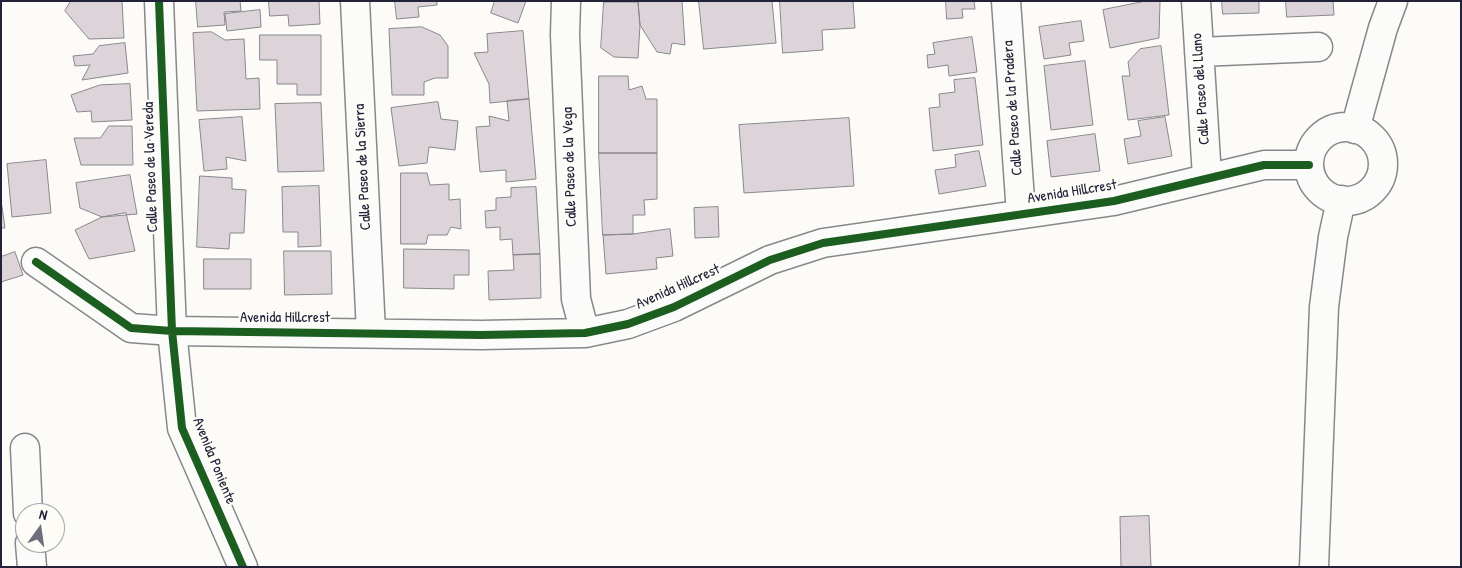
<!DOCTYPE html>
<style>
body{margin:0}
#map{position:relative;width:1462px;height:568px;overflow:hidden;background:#fcfbf8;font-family:"Patrick Hand",sans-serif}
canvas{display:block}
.frame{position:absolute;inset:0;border:2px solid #22223b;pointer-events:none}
.north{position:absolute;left:15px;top:503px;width:50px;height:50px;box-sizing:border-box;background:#fdfcf7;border:1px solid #a5a5ac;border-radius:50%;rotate:14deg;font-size:14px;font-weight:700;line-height:20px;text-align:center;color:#22223b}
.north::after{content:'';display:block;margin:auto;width:18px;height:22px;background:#6e6e7d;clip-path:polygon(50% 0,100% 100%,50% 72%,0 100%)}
</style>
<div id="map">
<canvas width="1462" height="568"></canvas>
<div class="frame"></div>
<div class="north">N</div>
</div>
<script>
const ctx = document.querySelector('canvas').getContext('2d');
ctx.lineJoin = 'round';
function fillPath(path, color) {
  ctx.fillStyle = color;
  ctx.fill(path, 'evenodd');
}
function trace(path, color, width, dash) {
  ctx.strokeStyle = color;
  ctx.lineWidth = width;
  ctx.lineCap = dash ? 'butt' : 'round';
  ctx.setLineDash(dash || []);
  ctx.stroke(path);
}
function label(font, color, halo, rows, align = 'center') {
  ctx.font = font + ' "Patrick Hand",sans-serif';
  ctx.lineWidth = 5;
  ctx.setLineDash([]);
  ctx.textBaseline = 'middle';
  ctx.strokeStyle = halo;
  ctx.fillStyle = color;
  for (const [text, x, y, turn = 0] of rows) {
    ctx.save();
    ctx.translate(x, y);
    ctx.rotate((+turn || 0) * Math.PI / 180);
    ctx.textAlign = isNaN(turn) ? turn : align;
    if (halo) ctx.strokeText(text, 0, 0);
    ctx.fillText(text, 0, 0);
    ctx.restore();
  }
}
const building = new Path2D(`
 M71,1H122L124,38L89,39L65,11Z
 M196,1H240L241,11L224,12L225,25L198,27Z
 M269,1H319L320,24L289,26L288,15L270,16Z
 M395,1H437V5L418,7L419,17L397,19Z
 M495,1H526L518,23L491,13Z
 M682,1L685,45L672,43L670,54L657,52L640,25L638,2Z
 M699,1H772L776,43L704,49Z
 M780,1H853L855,28L822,30L823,50L783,53Z
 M946,1H974L975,9H962L963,18L947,19Z
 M1146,1H1160L1159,38L1110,48L1103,10Z
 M1222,1H1259V13L1223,14Z
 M1286,1H1333L1334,15L1287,17Z
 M604,2H638L640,25L638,58L614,57L601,48Z
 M260,10L261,27L227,31L225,14Z
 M1081,21L1084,41L1069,43L1071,55L1044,59L1039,27Z
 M422,27L440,35L448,46V78H435L424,82V95H392L389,29Z
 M523,31L529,99L490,103L489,84L474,53L488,52L487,34Z
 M212,32L225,40L244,39L246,79L259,78L260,109L197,111L193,33Z
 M260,35H321V95H297V84H277V60H260Z
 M972,37L977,72L949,76L948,65L928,68L927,55L935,54L933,43Z
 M125,43L128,73L82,80L90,65L75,66L73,56L93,54L99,46Z
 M1161,46L1169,115L1128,120L1122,76H1130L1128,62L1140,49Z
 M1085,61L1093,125L1051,130L1044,66Z
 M599,76H628L629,90L642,86L646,99H657V153H599Z
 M975,78L983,145L933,151L929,108L940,107L939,94L955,92L954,80Z
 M130,84L132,120L92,122L91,111L77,112L71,95L100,85Z
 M529,99L536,179L506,182V170L480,172L476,127L490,126L489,116L509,121L507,101Z
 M438,102L441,119L458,121L455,150L429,147L427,163L399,166L391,108Z
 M321,103L324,171L278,172L275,104Z
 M242,117L246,161L226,157L227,169L204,171L199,120Z
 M1165,117L1172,156L1128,164L1124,139L1141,136L1138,121Z
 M849,118L854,186L744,193L739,125Z
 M109,126H132L133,165H81L74,138H100Z
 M1095,134L1100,171L1051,177L1047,141Z
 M979,151L986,186L939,194L935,170L956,167L955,155Z
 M599,153H657V199L644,200L645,215H633V234L603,235Z
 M46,160L51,213L12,217L7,164Z
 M401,173H427L430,185L449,184V200L460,199L461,229L451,227L447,235H428L426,244H401Z
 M130,175L137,214L102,217L80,208L76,183Z
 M200,176L232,178V189L246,190L244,233H230L229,249L197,247Z
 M319,186L321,246L298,247V232H283L282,187Z
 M536,187L540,254L513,255L512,239L500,240V227L486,228L485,211L496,210V198L511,197V188Z
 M1,200L5,228H1Z
 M718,207L719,237L695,238L694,208Z
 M126,213L135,251L89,259L75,230L102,217Z
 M670,229L673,256L656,258L657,269L606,274L603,235L633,234Z
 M404,249L469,250V275H454V289L404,288Z
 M284,251H331L332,294L285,295Z
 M15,252L23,275L1,282V257Z
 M540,254L541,298L489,300L488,271L514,270L513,255Z
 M204,259H251V289H204Z
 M1149,516L1151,567H1121L1120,517Z`);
fillPath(building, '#ddd4da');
trace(building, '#88888c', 1);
const minor = new Path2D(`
 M159,1L172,331L182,428L243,567
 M355,1L371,332
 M566,1L565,35L576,299L585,333
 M1006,1L1021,214
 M1196,1L1207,177
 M1199,52L1318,47
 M1309 164a37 37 0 1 1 74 0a37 37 0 1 1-74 0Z
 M1355,129L1383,28L1393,1
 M36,262L131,328L172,331L481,335L585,333L628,324L674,307L770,260L823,243L1114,201L1264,165H1309
 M25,448L28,513
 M30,543L32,567
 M1314,567L1324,307L1333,237L1341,200`);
trace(minor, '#88888c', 31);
trace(minor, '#fbfbf9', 28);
trace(new Path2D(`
 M159,1L172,331L182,428L243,567
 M36,262L131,328L172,331L481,335L585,333L628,324L674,307L770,260L823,243L1114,201L1264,165H1309`), '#1b5e20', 8);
label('15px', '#22223b', '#fdfcf7', [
 ["Calle Paseo del Llano",1201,89,-94],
 ["Calle Paseo de la Pradera",1013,108,-94],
 ["Calle Paseo de la Vereda",151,167,-92],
 ["Calle Paseo de la Sierra",363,167,-93],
 ["Calle Paseo de la Vega",570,167,-92],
 ["Avenida Hillcrest",1072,192,-9],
 ["Avenida Hillcrest",678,287,-24],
 ["Avenida Hillcrest",285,318],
 ["Avenida Poniente",214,461,68]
]);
</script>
